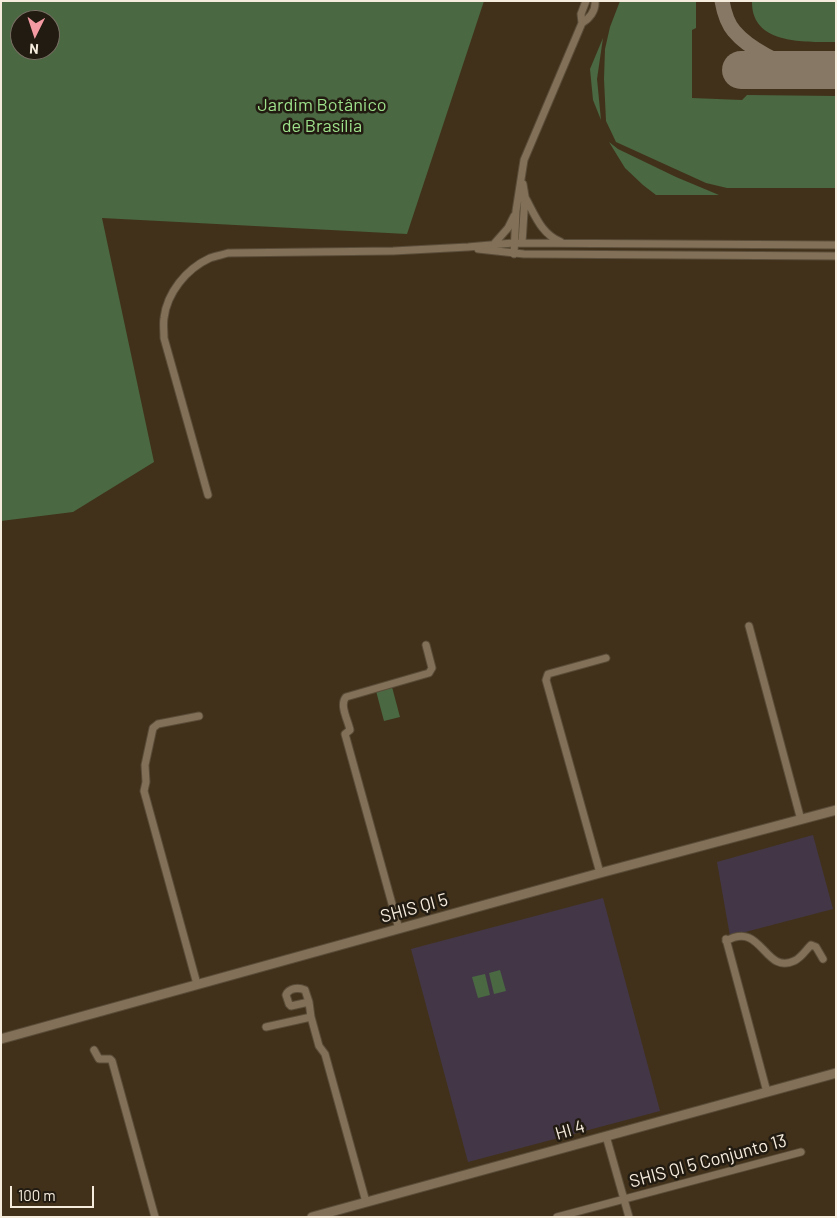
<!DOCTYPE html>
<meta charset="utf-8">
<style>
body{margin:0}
#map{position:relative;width:837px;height:1218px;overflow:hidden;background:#41311b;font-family:Barlow,sans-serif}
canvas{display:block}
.frame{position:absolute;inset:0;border:2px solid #f6ecde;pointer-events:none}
.north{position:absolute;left:10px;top:10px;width:50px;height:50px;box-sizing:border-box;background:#221b11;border:1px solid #776f63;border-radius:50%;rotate:184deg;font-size:14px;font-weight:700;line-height:20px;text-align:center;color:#f6ecde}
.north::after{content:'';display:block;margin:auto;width:18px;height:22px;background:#f49aa2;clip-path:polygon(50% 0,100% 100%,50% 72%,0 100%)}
.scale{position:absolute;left:10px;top:1186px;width:84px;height:22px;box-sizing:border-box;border:2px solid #f6ecde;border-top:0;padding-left:6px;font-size:15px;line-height:18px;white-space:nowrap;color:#f6ecde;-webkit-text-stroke:4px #221b11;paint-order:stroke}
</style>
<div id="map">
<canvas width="837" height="1218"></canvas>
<div class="frame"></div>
<div class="north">N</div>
<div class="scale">100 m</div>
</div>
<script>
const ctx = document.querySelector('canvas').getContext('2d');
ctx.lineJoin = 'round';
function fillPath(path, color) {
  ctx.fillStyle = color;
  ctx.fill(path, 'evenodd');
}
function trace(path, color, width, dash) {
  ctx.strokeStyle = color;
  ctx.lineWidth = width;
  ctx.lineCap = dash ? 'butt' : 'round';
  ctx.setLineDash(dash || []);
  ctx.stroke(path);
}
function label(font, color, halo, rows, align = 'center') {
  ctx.font = font + ' Barlow,sans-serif';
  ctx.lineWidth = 5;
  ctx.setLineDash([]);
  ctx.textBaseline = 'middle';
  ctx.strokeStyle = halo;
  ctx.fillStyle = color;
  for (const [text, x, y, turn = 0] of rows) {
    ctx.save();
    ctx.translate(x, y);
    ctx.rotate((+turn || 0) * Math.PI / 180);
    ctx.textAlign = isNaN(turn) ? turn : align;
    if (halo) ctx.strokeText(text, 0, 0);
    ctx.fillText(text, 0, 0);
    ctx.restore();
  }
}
fillPath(new Path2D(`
 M813,835L833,909L730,936L717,862Z
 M603,898L660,1111L468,1162L411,949Z`), '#433747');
fillPath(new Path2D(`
 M1,1H484L407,234L102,218L154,462L73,512L1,521ZM20,20H50V50H20Z
 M620,1H696V28L692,30V98L742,100L747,95L836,96V188H727L706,183L616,142L606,121L604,79L605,49L610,27Z
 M752,1H836V42C805,42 751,45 752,1Z
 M603,38L597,79L601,120L593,100L590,69Z
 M609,142L618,149L676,177L719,195H656L643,185L625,168Z
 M392,687L400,717L384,721L376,691Z
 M500,970L506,991L494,994L489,973Z
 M485,974L490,995L478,998L472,977Z`), '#4a6842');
trace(new Path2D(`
 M722,1C724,12 727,23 734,31C748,48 782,66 803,69`), '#867865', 15);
trace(new Path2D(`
 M741,70H836`), '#867865', 38);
const minor = new Path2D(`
 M582,23C589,19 596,11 595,1
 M525,197C535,215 541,234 561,242
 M522,243L525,196L523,184
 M493,245L508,228L514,216
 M478,249L524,254L836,256
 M514,254L516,211L524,160L582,23L581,14L586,1
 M208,495L164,338C164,331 163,324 164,318C167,293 186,269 210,258C215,256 222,255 228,253L393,251L468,247L513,243L836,245
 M749,626L801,820
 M600,873L546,680L548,674L606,658
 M399,929L345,734L350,730C348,720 339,705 346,697L429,673L432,668L426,645
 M726,939L767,1092
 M726,941C762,920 764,975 794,961C801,958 805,951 811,945L816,947L823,959
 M197,984L144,791L146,782L145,765L153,728L158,724L199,716
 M311,1017L319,1046L325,1054L366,1202
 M266,1027L311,1017L309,1002L291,1006L289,1004L286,995C289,988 298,987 305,990L309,1002
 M94,1050L99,1059H110L112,1061L155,1217
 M606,1136L629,1217
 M557,1217L801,1152`);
const tertiary = new Path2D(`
 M1,1039L600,873L836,810
 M312,1217L836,1073`);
trace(minor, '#594c38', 9);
trace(tertiary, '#594c38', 11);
trace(minor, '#827058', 7);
trace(tertiary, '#827058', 9);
label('18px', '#9de18b', '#221b11', [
 ["Jardim Botânico",322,105],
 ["de Brasília",322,126]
]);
label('18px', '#f6ecde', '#221b11', [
 ["SHIS QI 5",414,908,-15],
 ["HI 4",570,1130,-16],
 ["SHIS QI 5 Conjunto 13",708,1161,-15]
]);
</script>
